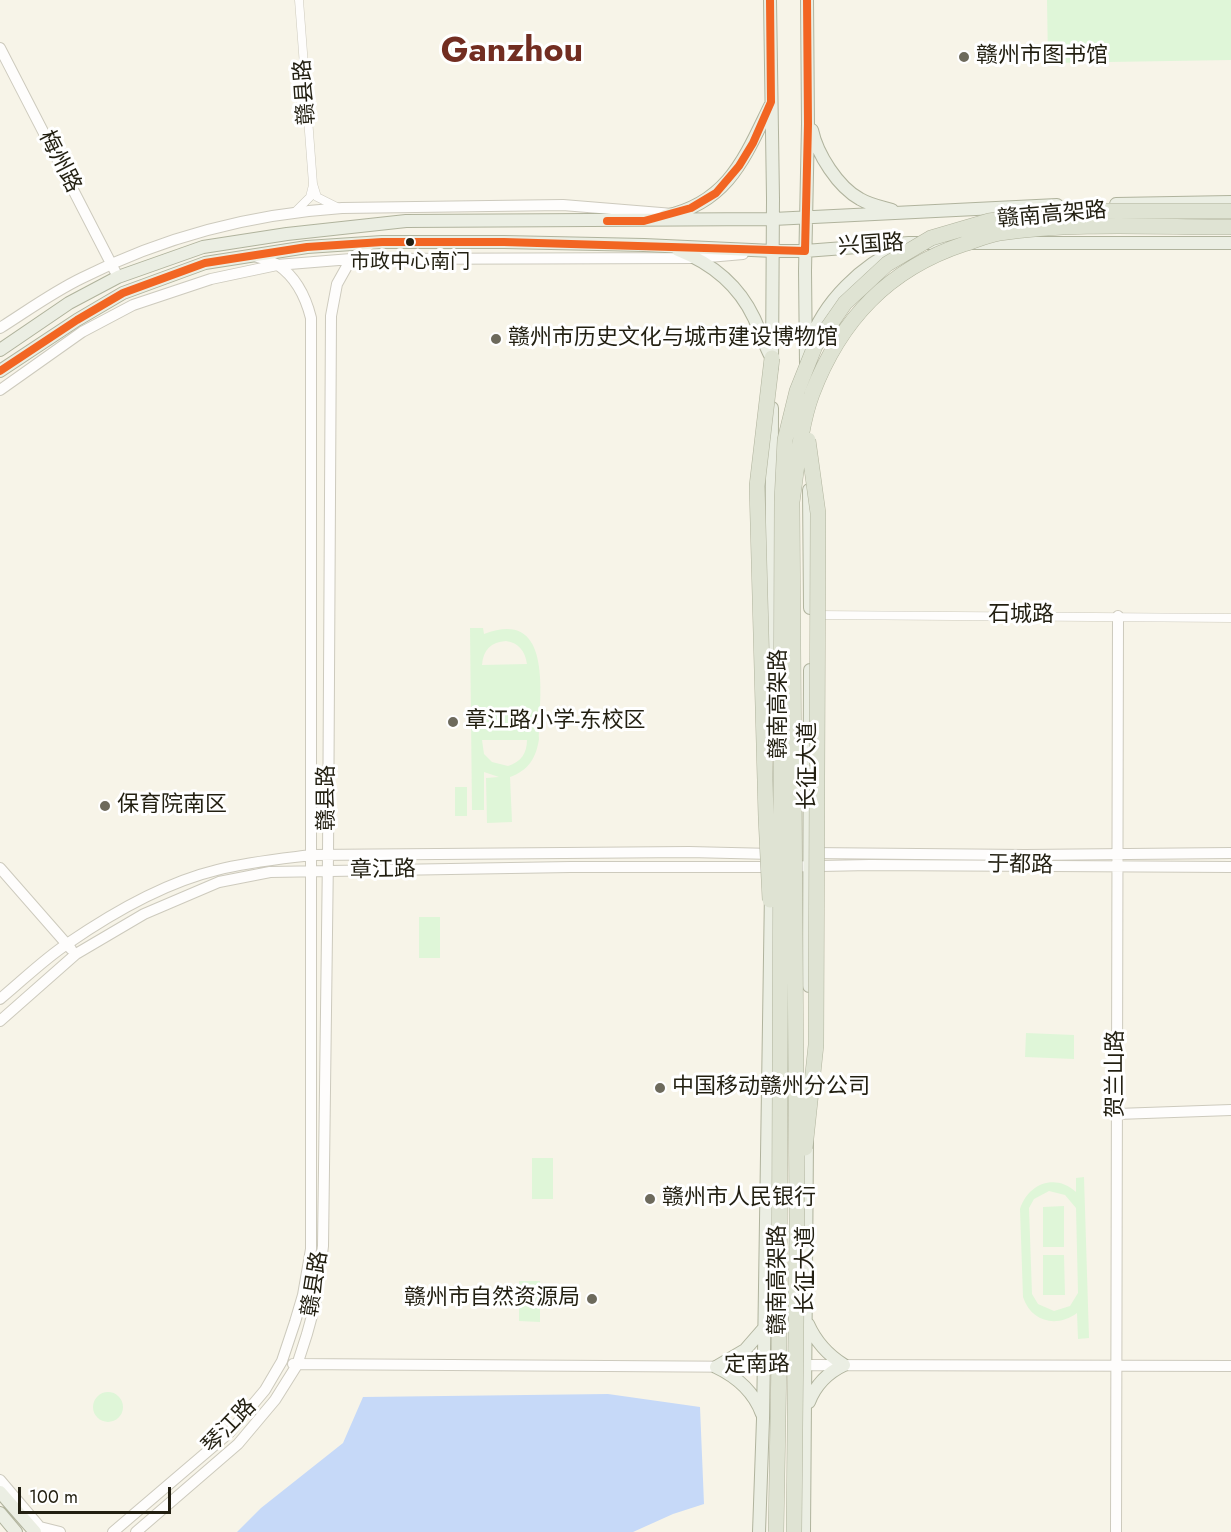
<!DOCTYPE html>
<meta charset="utf-8">
<style>
body{margin:0}
#map{position:relative;width:1231px;height:1532px;overflow:hidden;background:#f7f4e8;font-family:Jost,sans-serif}
canvas{display:block}
.scale{position:absolute;left:18px;top:1487px;width:153px;height:27px;box-sizing:border-box;border:3px solid #221f11;border-top:0;padding-left:8px;font-size:18px;line-height:21px;white-space:nowrap;color:#221f11;-webkit-text-stroke:4px #fff;paint-order:stroke}
</style>
<div id="map">
<canvas width="1231" height="1532"></canvas>
<div class="scale">100 m</div>
</div>
<script>
const ctx = document.querySelector('canvas').getContext('2d');
ctx.lineJoin = 'round';
function fillPath(path, color) {
  ctx.fillStyle = color;
  ctx.fill(path, 'evenodd');
}
function trace(path, color, width, dash) {
  ctx.strokeStyle = color;
  ctx.lineWidth = width;
  ctx.lineCap = dash ? 'butt' : 'round';
  ctx.setLineDash(dash || []);
  ctx.stroke(path);
}
function label(font, color, halo, rows, align = 'center') {
  ctx.font = font + ' Jost,"Noto Sans SC",sans-serif';
  ctx.lineWidth = 6;
  ctx.setLineDash([]);
  ctx.textBaseline = 'middle';
  ctx.strokeStyle = halo;
  ctx.fillStyle = color;
  for (const [text, x, y, turn = 0] of rows) {
    ctx.save();
    ctx.translate(x, y);
    ctx.rotate((+turn || 0) * Math.PI / 180);
    ctx.textAlign = isNaN(turn) ? turn : align;
    if (halo) ctx.strokeText(text, 0, 0);
    ctx.fillText(text, 0, 0);
    ctx.restore();
  }
}
fillPath(new Path2D(`
 M1047,0H1231V60L1048,63Z
 M470,628H483L484,634C555,607 539,698 539,739C536,758 529,770 510,777L512,822L487,823L486,778L499,777L484,772V810H472ZM506,641C519,643 525,651 527,664L482,665C483,650 491,642 506,641ZM527,740C527,753 521,762 508,766L492,762L484,754L482,740Z
 M455,787H467V816H455Z
 M419,917H440V958H419Z
 M1026,1033L1074,1035V1059L1025,1057Z
 M532,1158H553V1199H532Z
 M1084,1177L1089,1338L1078,1339L1077,1313C1057,1328 1031,1322 1023,1297L1020,1209C1028,1183 1056,1173 1076,1192V1178ZM1049,1191L1065,1195L1076,1208L1078,1293L1070,1306L1054,1311L1038,1304L1032,1294L1029,1208L1034,1199Z
 M1064,1206V1247H1043V1207Z
 M1043,1255H1064L1065,1295H1043Z
 M519,1281H540V1322L519,1321Z
 M93 1407a15 15 0 1 1 30 0a15 15 0 1 1-30 0Z`), '#dff6d8');
fillPath(new Path2D(`
 M608,1394L700,1407L704,1504L673,1514L633,1532H237L261,1508L343,1443L363,1397Z`), '#c6d9f8');
const street = new Path2D(`
 M299,0L313,184L317,197L337,207
 M295,212L310,197L313,185
 M815,615L1231,618`);
const secondary = new Path2D(`
 M0,48L118,277
 M0,328C27,311 53,292 82,278C163,237 252,214 342,208L563,205L673,214
 M0,390L82,332L133,305L211,279L277,265L351,259L697,258L743,254
 M810,853L1025,855L1231,853
 M0,868L71,949
 M0,999C22,981 43,960 67,944C112,913 163,883 217,870C248,862 280,859 312,855L689,852L773,854
 M0,1021L76,954L144,914L219,882L270,872L571,867H771L870,865L1231,867
 M1117,1114L1231,1110
 M293,1364L764,1367L807,1365L1231,1366
 M0,1480L44,1532
 M40,1527L60,1532
 M113,1532L229,1433L265,1390L282,1361L295,1322L303,1295L311,1249V318C306,298 297,278 278,265C271,261 262,259 255,256
 M136,1532L238,1444L275,1400L297,1365L307,1334L316,1301L323,1246L328,855L331,316L337,284L351,259L371,243
 M1116,1532L1118,616`);
const primary = new Path2D(`
 M770,0L773,198L772,367
 M812,130C817,154 838,187 860,199C870,205 881,207 892,210
 M1116,204L1231,202
 M665,216C728,203 745,157 770,106
 M678,250C711,263 738,284 754,318C760,331 764,344 771,357
 M809,345C823,301 862,265 904,246
 M0,350L69,303L118,277L203,247L287,234L406,221L773,219L1057,205
 M806,365L805,271L808,124L807,0
 M0,371L77,320L123,293L205,263L307,247L382,242H504L644,245L773,251H805L909,243H1231
 M809,490L810,608
 M771,748L772,408
 M809,986L810,670
 M808,1324C816,1342 828,1355 844,1365
 M716,1367C737,1377 754,1392 762,1414
 M716,1367L745,1350L765,1327
 M809,1402C816,1384 827,1373 844,1365
 M0,1492L35,1532
 M0,1513L16,1532
 M759,1532L763,1419L771,891
 M804,1532L807,1141`);
trace(street, '#cdcabd', 9);
trace(secondary, '#cdcabd', 12);
trace(primary, '#b0b39d', 14);
trace(street, '#fefdfc', 8);
trace(secondary, '#fefdfc', 10);
trace(primary, '#ebeee3', 12);
const highwayBridge = new Path2D(`
 M770,900L766,817L757,486L772,358
 M805,1148L816,1045L818,513L808,440
 M776,1532L779,1360L782,501L785,440L797,391L815,346L845,303L887,264L931,238L989,221L1057,211H1231
 M794,1532L797,1223L792,502C797,468 800,426 812,394C840,320 888,269 964,244C976,240 987,235 999,233C1073,222 1156,227 1231,227`);
trace(highwayBridge, '#b0b39d', 16, []);
trace(highwayBridge, '#dfe3d3', 15);
trace(new Path2D(`
 M607,221H644L691,208L716,193L739,166L753,143L771,102L770,0
 M0,371L77,320L123,293L205,263L307,247L382,242H504L805,251L808,124L807,0`), '#f26522', 8);
for (const [x, y, r, color] of [
 [964,57,6,"#6d6a5c"],
 [410,242,5,"#221f11"],
 [496,339,6,"#6d6a5c"],
 [453,722,6,"#6d6a5c"],
 [105,806,6,"#6d6a5c"],
 [660,1088,6,"#6d6a5c"],
 [650,1199,6,"#6d6a5c"],
 [592,1299,6,"#6d6a5c"]
]) {
  const dot = new Path2D();
  dot.arc(x, y, r, 0, 2 * Math.PI);
  ctx.fillStyle = color;
  ctx.fill(dot);
  trace(dot, '#fff', 2);
}
label('20px', '#221f11', '#fff', [
 ["市政中心南门",410,263]
]);
label('22px', '#221f11', '#fff', [
 ["赣州市图书馆",976,57],
 ["赣州市历史文化与城市建设博物馆",508,339],
 ["章江路小学-东校区",465,722],
 ["保育院南区",117,806],
 ["中国移动赣州分公司",672,1088],
 ["赣州市人民银行",662,1199],
 ["赣州市自然资源局",580,1299,"right"]
], 'left');
label('22px', '#221f11', '#fff', [
 ["赣县路",306,92,-94],
 ["梅州路",59,162,63],
 ["赣南高架路",1052,216,-5],
 ["兴国路",871,246,-4],
 ["石城路",1021,616],
 ["赣南高架路",780,704,-90],
 ["长征大道",809,766,-90],
 ["赣县路",328,798,-90],
 ["于都路",1020,866,1],
 ["章江路",383,871,-1],
 ["贺兰山路",1117,1074,-90],
 ["长征大道",807,1270,-90],
 ["赣南高架路",779,1280,-90],
 ["赣县路",316,1284,-81],
 ["定南路",757,1366,-1],
 ["琴江路",230,1427,-46]
]);
label('bold 34px', '#722d21', '#fff', [
 ["Ganzhou",512,53]
]);
</script>
